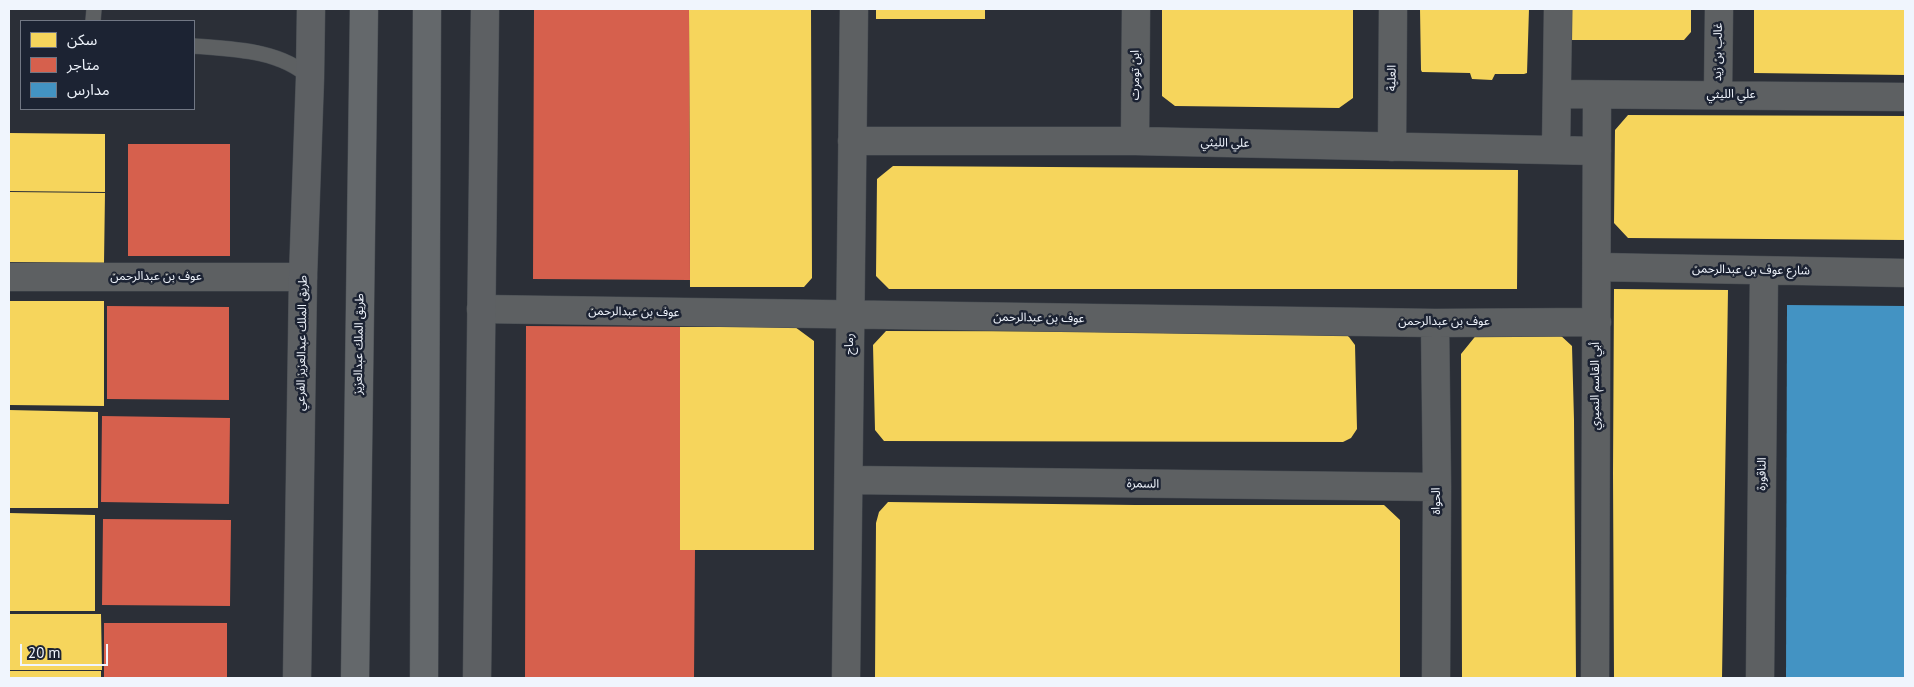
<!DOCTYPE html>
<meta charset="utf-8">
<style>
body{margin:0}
#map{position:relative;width:1914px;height:687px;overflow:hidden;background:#2b2f37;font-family:"PT Sans","Noto Sans Arabic",sans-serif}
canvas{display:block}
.frame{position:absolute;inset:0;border:10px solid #f0f5fd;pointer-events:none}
.legend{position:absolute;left:20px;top:20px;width:175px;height:90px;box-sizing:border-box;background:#1c2333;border:1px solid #717784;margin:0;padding:6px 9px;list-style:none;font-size:15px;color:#f0f5fd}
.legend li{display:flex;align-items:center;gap:10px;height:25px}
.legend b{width:25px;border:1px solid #717784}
.scale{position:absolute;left:20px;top:644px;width:88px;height:22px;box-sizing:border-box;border:2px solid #f0f5fd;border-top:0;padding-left:6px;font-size:15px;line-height:18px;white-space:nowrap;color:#f0f5fd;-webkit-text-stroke:4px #1c2333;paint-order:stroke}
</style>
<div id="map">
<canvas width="1914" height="687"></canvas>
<div class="frame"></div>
<ul class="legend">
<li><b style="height:14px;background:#f6d55c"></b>سكن</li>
<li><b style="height:14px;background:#d6604d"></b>متاجر</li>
<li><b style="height:14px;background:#4393c3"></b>مدارس</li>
</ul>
<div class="scale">20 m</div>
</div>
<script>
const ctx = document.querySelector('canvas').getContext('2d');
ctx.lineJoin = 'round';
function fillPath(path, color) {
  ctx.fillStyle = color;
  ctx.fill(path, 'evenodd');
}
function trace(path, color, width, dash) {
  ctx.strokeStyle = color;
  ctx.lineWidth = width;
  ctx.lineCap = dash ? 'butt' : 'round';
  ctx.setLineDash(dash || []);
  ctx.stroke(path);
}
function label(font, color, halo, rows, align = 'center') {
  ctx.font = font + ' "PT Sans","Noto Sans Arabic",sans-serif';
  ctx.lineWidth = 5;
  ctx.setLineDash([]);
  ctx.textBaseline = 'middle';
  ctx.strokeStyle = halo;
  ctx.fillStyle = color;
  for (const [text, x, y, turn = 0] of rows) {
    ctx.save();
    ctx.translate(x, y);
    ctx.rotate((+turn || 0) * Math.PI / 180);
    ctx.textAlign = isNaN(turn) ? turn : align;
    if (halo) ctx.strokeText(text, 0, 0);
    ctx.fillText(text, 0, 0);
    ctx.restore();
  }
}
fillPath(new Path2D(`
 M689,9H811L812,278L804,287H690Z
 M876,9H985V19H876Z
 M1162,9H1353V98L1339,108L1175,106L1162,96Z
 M1420,9H1529L1527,73L1524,74H1495L1492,80L1472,79L1470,73L1422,72L1421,70Z
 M1572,9H1691V32L1684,40H1572Z
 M1754,9H1905V75L1754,73Z
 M1628,115L1905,116V240L1628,238L1614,223L1615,130Z
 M9,133L105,134V192L9,191Z
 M893,166L1518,170L1517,289H889L876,276L877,179Z
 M9,192L105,193L104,263L9,262Z
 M1614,289L1728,290L1722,678H1614L1613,473Z
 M9,301H104V406L9,405Z
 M680,327H795L814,341V550H680Z
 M886,331L1343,332L1349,337L1355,345L1357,429L1351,438L1343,442L884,441L875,430L873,345Z
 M1478,333L1559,334L1572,346L1574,420L1576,678H1462L1461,354Z
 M9,410L98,412V508H9Z
 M888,502L1135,505H1384L1400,520V678H875L876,523L879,512Z
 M9,513L95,515V611H9Z
 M9,614H101L102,670H9Z
 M9,671H101V678H9Z`), '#f6d55c');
fillPath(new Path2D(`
 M534,9H689L690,280L533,279Z
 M128,144H230V256H128Z
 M107,306L229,307V400L107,399Z
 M526,326L680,327V550H695L694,678H525Z
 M102,416L230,418L229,504L101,502Z
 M103,519L231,520L230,606L102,605Z
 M104,623H227V678H104Z`), '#d6604d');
fillPath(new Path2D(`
 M1787,305L1905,306V678H1786Z`), '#4393c3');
const lane = new Path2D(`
 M93,21L94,9
 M194,46C232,49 281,50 310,78`);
const street = new Path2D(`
 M1557,94L1905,97
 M1718,94L1719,9
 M852,141H1135L1597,151
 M1135,141L1136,9
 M1392,147L1393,9
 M1556,150L1558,9
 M1598,267L1905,273
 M9,277H303
 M481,309L1435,323L1597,322
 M1435,323L1437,487L1436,678
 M850,480L1437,487
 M846,678L854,9
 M1595,678L1597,95
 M1760,678L1764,271`);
const secondary = new Path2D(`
 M297,678L303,277L310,78L311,9
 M477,678L485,9`);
const primary = new Path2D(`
 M355,678L364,9
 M424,678L427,9`);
trace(lane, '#474c52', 16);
trace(street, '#474c52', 29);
trace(secondary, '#474c52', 29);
trace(primary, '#474c52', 29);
trace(lane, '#5d6062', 15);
trace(street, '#5d6062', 28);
trace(secondary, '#5d6063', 28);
trace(primary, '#64686b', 28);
label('12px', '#f0f5fd', '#1c2333', [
 ["غالب بن زيد",1718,52,-89],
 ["ابن تومرت",1136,75,-90],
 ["العلية",1392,78,-89],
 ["علي الليثي",1731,95],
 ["علي الليثي",1225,143,1],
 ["شارع عوف بن عبدالرحمن",1751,270,1],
 ["عوف بن عبدالرحمن",156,277],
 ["عوف بن عبدالرحمن",634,312,1],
 ["عوف بن عبدالرحمن",1039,318,1],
 ["عوف بن عبدالرحمن",1444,322],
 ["طريق الملك عبدالعزيز الفرعي",302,343,-89],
 ["طريق الملك عبدالعزيز",359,344,-89],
 ["رماح",850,344,-90],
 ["أبي القاسم النميري",1596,386,-90],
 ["الناقورة",1762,474,-89],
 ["السمرة",1143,484,1],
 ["الحواة",1437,501,-90]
]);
</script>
